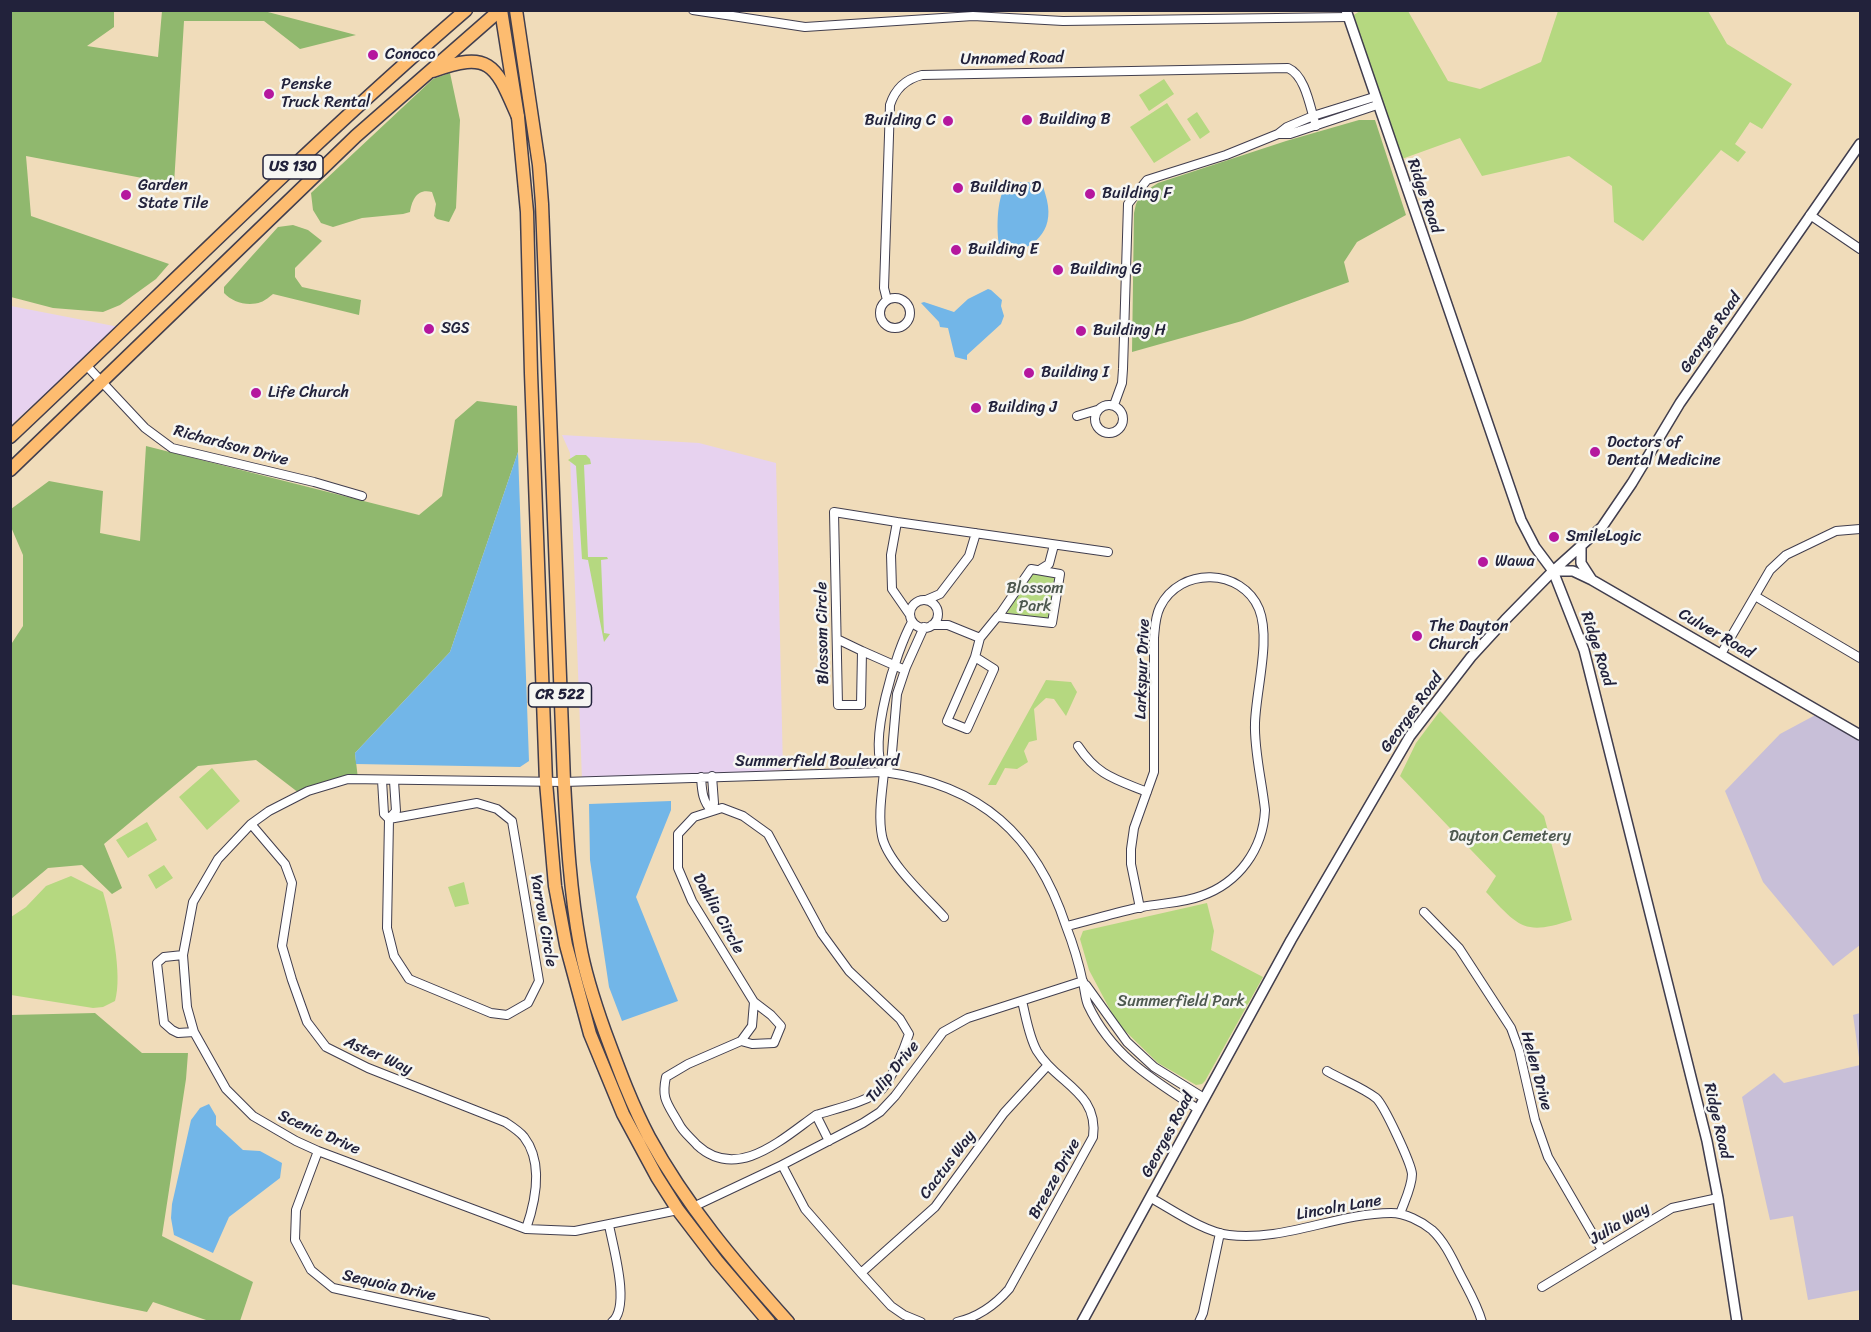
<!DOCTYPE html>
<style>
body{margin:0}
#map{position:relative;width:1871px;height:1332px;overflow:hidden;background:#f0dcba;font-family:Sriracha,sans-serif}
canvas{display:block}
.frame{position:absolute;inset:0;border:12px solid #22223b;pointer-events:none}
</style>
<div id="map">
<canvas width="1871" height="1332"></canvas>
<div class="frame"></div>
</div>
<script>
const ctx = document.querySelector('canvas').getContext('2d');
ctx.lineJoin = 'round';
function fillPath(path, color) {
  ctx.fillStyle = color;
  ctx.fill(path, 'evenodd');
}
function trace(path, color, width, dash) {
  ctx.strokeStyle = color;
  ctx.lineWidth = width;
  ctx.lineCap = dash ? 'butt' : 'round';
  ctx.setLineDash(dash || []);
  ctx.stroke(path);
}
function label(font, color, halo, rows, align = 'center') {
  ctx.font = font + ' Sriracha,sans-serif';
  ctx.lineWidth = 5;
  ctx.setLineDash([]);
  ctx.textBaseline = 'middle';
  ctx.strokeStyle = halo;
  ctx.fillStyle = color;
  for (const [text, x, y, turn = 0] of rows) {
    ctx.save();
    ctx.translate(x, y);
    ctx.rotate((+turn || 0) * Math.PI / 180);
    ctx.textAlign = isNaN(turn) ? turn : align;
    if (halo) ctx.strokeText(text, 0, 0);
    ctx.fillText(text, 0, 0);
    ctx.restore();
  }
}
fillPath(new Path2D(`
 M11,306L119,327L11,425Z
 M562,435L699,443L776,463L783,770L670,778L582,780L570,453Z`), '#e7d2ef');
fillPath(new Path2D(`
 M1821,712L1860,734V945L1833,966L1763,882L1725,791L1780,734Z
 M1860,1013V1290L1808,1300L1793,1216L1770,1220L1742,1097L1774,1073L1784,1083L1860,1065L1853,1015Z`), '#c8bfd8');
fillPath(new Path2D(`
 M1360,11H1408L1448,81L1480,89L1541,62L1558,11H1708L1727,44L1792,84L1762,129L1750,122L1735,144L1746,152L1738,162L1721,150L1643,241L1614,222L1612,186L1569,156L1482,176L1460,138L1399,160L1352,16Z
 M1164,79L1174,94L1149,111L1139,95Z
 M1167,103L1191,140L1154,163L1130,127Z
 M1197,112L1210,132L1200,139L1187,119Z
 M576,455H586L590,459L591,464L584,465L588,557H607L608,559L601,560L604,633L610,634L604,642L588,560L582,559L576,466L568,460Z
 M1031,572L1055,578L1048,620L1007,613Z
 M1046,680L1071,682L1077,692L1066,716L1054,699L1046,698L1034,709L1037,740L1029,742L1024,751L1028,762L1017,769L1005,768L996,785H988Z
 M1440,711L1544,816L1572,920C1524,936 1519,927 1486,892L1496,876L1400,776L1416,743Z
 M212,768L240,801L207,830L179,797Z
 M147,822L157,840L128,858L116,840Z
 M164,865L173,878L156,889L148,875Z
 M71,876L103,892C111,919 123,975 115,1001L103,1007L93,1008L11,995V917L26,907L46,886Z
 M464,882L469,904L455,907L448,887Z
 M1207,903L1214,931L1211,950L1263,977L1205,1081L1202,1084L1196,1085L1158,1063L1117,1023L1089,970L1080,939L1083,931Z`), '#b5d880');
fillPath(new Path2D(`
 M11,10L114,11V27L87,46L158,57L162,11H264L356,35L300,49L264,21H184L174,184L26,156L31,216L169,264L156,279L120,305L103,312L53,308L11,297Z
 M450,73L460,120L456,208L449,222L437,219L434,216L436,204L432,192C417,188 412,200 410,212L403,214L362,218L333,227L321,223L313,210L311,193L433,79Z
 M1359,120H1375L1406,215L1357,242L1344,262L1349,282L1242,321L1132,352L1134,213L1136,204L1141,194L1158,183L1286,141Z
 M293,225L308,230L322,241L295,268V277L302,287L361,300L359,315L273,294C270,296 265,301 261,302C248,307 232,302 224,293V287L278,227Z
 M477,401L517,406L518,452L450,652L355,753L358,779L299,793L256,760L198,766L104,844L122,888L112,894L82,865L48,868L11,899L10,646L23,626V555L11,527V509L49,481L103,491L100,533L140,541L146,446L419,515L442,496L455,420Z
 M95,1013L142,1053H188L186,1079L162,1236L253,1282L240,1321H209L153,1302L147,1312L11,1284V1015Z`), '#90b86e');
fillPath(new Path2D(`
 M1021,182L1042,183C1044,190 1047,198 1048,206C1052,236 1028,252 1001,254C996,239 996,203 1004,189C1008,184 1014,183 1021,182Z
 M988,289L991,290L1002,300L1001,306L1004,316L1001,324L967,355V360L955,357L948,328L940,327L939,322L921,303L924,302L954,312L968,299Z
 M518,452L529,761L520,767L356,764L355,753L450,652Z
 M671,801V810L636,897L678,1001L622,1021L609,987L590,860L589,804Z
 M209,1104L216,1116V1125L243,1150L260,1151L282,1163L280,1178L229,1217L213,1253L174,1235L171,1218L172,1204L191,1120L200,1108Z`), '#72b6e8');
const minor = new Path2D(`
 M693,10L805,27L973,16L1063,21L1348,17
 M1278,134H1290L1377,105
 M1810,215L1860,249
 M880 313a15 15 0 1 1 30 0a15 15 0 1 1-30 0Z
 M887,300L884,288L890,105C895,89 906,79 922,75L1288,68C1306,76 1310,108 1316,126
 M86,365L145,428L172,448L314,482L362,496
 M1095 419a14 14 0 1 1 28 0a14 14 0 1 1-28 0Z
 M1114,405L1122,383L1123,369L1128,204L1147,180L1226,155L1278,134L1287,127L1313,116L1374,97
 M1077,416L1097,410
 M897,522L1108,552
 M1031,569L1060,574L1052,623L998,617Z
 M1041,569L1049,564L1054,545
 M1755,596L1860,658
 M926,600L940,594L969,556L976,533
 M910 614a14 14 0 1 1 28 0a14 14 0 1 1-28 0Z
 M932,625H948L980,638L998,616
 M837,639L862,651
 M1721,654L1770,570L1786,555L1836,531L1860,529
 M975,657L994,669L967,729L947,721L975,657L980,638
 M905,670L862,651L861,705H838L834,512L897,522L891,555L892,589L910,615
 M1078,746C1098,776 1115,779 1147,792
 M884,772C882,793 878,815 882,836C887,862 926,897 944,917
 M884,772C867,742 896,651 912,622
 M884,772L891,764L897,694L906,667L924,627
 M701,777C702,790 702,801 712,811L714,803L712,776
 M382,780L384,814L389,819
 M389,819L477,803L497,809L512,821L539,981L528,1003L507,1015L491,1013L409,979L394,956L387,928L389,819L396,811L394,781
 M251,824L285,864L292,883L282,946L292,980L307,1022L326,1047L368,1068L505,1122C511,1126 519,1131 524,1137C544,1163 536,1200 526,1229
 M1424,912L1459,948L1511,1028L1519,1050L1535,1120L1548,1157L1602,1250
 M1067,926C1092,920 1117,912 1142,907C1161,903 1183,903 1201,896C1239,883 1263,849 1265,810C1262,781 1254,751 1255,723C1256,690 1271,639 1259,609C1242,568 1180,566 1160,607C1155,617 1155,627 1154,638V772L1134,828L1131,849V864L1140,908
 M183,955L164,957L157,963L164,1023L172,1030L178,1033L194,1032
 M1086,985L1127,1042L1154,1067L1204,1098
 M741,1041L752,1044L774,1043L781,1026L771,1015L754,1002
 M1327,1071C1342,1080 1362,1087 1376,1098C1384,1105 1411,1163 1412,1174C1412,1187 1404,1202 1400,1214
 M816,1115C834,1109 868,1102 882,1089C893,1077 904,1049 909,1034L900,1019L849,971L822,934L768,834L743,816L722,808L694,817L678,834V868L692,901L754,1002L752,1026L741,1041L688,1064L666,1077C661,1100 668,1104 679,1124C683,1132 691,1138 697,1145C737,1182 782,1139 816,1115L829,1141
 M318,1151L296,1210L295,1240L311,1270L333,1288L486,1322
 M782,1165L805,1209L861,1273L891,1306L904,1315L921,1322
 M1151,1198C1173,1210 1204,1232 1229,1235C1282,1242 1338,1213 1391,1213C1405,1213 1421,1221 1432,1230C1444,1241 1452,1258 1459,1272C1467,1288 1477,1304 1482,1322
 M693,1207L782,1165L863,1123L880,1112L895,1096L943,1032L968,1018L1083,981
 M678,1210L575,1231L526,1229L318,1151L296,1141L253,1116L226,1089L194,1032L187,1007L183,955L193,902L218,859L251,824L269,811L308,791L348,779L564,782L884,772C981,785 1036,835 1066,926C1073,944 1079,964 1083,983C1085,990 1085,998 1088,1005C1112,1056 1153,1080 1198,1109
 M609,1225C613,1247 631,1307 612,1322
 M861,1273L935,1207L1004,1113L1048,1065
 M1542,1287L1672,1208L1718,1198
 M957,1322C978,1317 996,1304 1009,1289L1093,1137C1099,1092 1057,1084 1037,1051C1029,1037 1026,1017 1022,1001
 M1199,1322L1203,1313L1220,1233`);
const tertiary = new Path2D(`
 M1346,10L1521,520L1535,547L1553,571L1584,650L1707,1141L1718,1198L1737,1322
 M1581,548V563L1592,580
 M1553,571H1573L1592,580L1860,735
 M1082,1322L1291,940L1410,736L1471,657L1505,620L1553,571L1602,527L1632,483L1680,403L1860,144`);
const primary = new Path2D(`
 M501,10L518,117L527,212L531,373L546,782L555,886L566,945L590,1034L623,1114L657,1177L678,1210L717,1261L769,1322
 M516,10L539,165L542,204L564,782C567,836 570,891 580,945C585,974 595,1004 605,1032C618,1067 631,1103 649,1137C686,1205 736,1264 788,1322`);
const trunk = new Path2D(`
 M433,71C492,49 496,67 518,117
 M10,437C162,294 308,146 466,10
 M10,470L356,136L500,10`);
trace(minor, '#413e4e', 10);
trace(tertiary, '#413e4e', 12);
trace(primary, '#413e4e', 15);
trace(trunk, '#413e4e', 15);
trace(minor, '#fff', 8);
trace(tertiary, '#fff', 9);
trace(primary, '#fdbc70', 12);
trace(trunk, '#fdbc70', 12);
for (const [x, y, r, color] of [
 [373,55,6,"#b5179e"],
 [269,94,6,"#b5179e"],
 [1027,120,6,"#b5179e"],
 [948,121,6,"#b5179e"],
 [958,188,6,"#b5179e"],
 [1090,194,6,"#b5179e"],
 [126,195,6,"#b5179e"],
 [956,250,6,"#b5179e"],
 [1058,270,6,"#b5179e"],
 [429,329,6,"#b5179e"],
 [1081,331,6,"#b5179e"],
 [1029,373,6,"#b5179e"],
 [256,393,6,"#b5179e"],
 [976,408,6,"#b5179e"],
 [1595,452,6,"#b5179e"],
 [1554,537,6,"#b5179e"],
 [1483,562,6,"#b5179e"],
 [1417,636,6,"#b5179e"]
]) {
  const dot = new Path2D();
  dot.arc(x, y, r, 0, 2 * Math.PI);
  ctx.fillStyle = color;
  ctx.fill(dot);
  trace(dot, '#f6f6f2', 2);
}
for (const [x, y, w] of [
 [293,167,60],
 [560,695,63]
]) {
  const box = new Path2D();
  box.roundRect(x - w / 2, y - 12, w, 24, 4.5);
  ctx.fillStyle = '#f6f6f2';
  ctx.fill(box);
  trace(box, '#22223b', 1.5);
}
label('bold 15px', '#22223b', null, [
 ["US 130",293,167],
 ["CR 522",560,695]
]);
label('16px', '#22223b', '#f6f6f2', [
 ["Conoco",385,55],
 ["Penske",281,85],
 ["Truck Rental",281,103],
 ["Building B",1039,120],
 ["Building C",936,121,"right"],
 ["Garden",138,186],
 ["State Tile",138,204],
 ["Building D",970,188],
 ["Building F",1102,194],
 ["Building E",968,250],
 ["Building G",1070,270],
 ["SGS",441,329],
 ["Building H",1093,331],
 ["Building I",1041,373],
 ["Life Church",268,393],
 ["Building J",988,408],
 ["Doctors of",1607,443],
 ["Dental Medicine",1607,461],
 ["SmileLogic",1566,537],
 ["Wawa",1495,562],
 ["The Dayton",1429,627],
 ["Church",1429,645]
], 'left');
label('16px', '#22223b', '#f6f6f2', [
 ["Unnamed Road",1012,59,-1],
 ["Ridge Road",1424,196,71],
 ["Georges Road",1711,333,-55],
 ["Richardson Drive",231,446,15],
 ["Blossom Circle",823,633,-91],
 ["Culver Road",1716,634,30],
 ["Ridge Road",1597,649,72],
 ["Larkspur Drive",1143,669,-88],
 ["Georges Road",1412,713,-54],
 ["Summerfield Boulevard",817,762],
 ["Dahlia Circle",718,914,61],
 ["Yarrow Circle",543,921,80],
 ["Aster Way",378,1056,24],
 ["Helen Drive",1536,1071,75],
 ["Tulip Drive",893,1072,-51],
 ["Ridge Road",1717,1121,77],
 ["Scenic Drive",319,1133,24],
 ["Georges Road",1168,1135,-62],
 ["Cactus Way",948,1165,-53],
 ["Breeze Drive",1055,1179,-61],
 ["Lincoln Lane",1339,1208,-10],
 ["Julia Way",1620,1224,-31],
 ["Sequoia Drive",389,1286,13]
]);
label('16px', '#4e5950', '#f6f6f2', [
 ["Blossom",1035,589],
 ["Park",1035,607],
 ["Dayton Cemetery",1510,837],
 ["Summerfield Park",1181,1002]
]);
</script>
